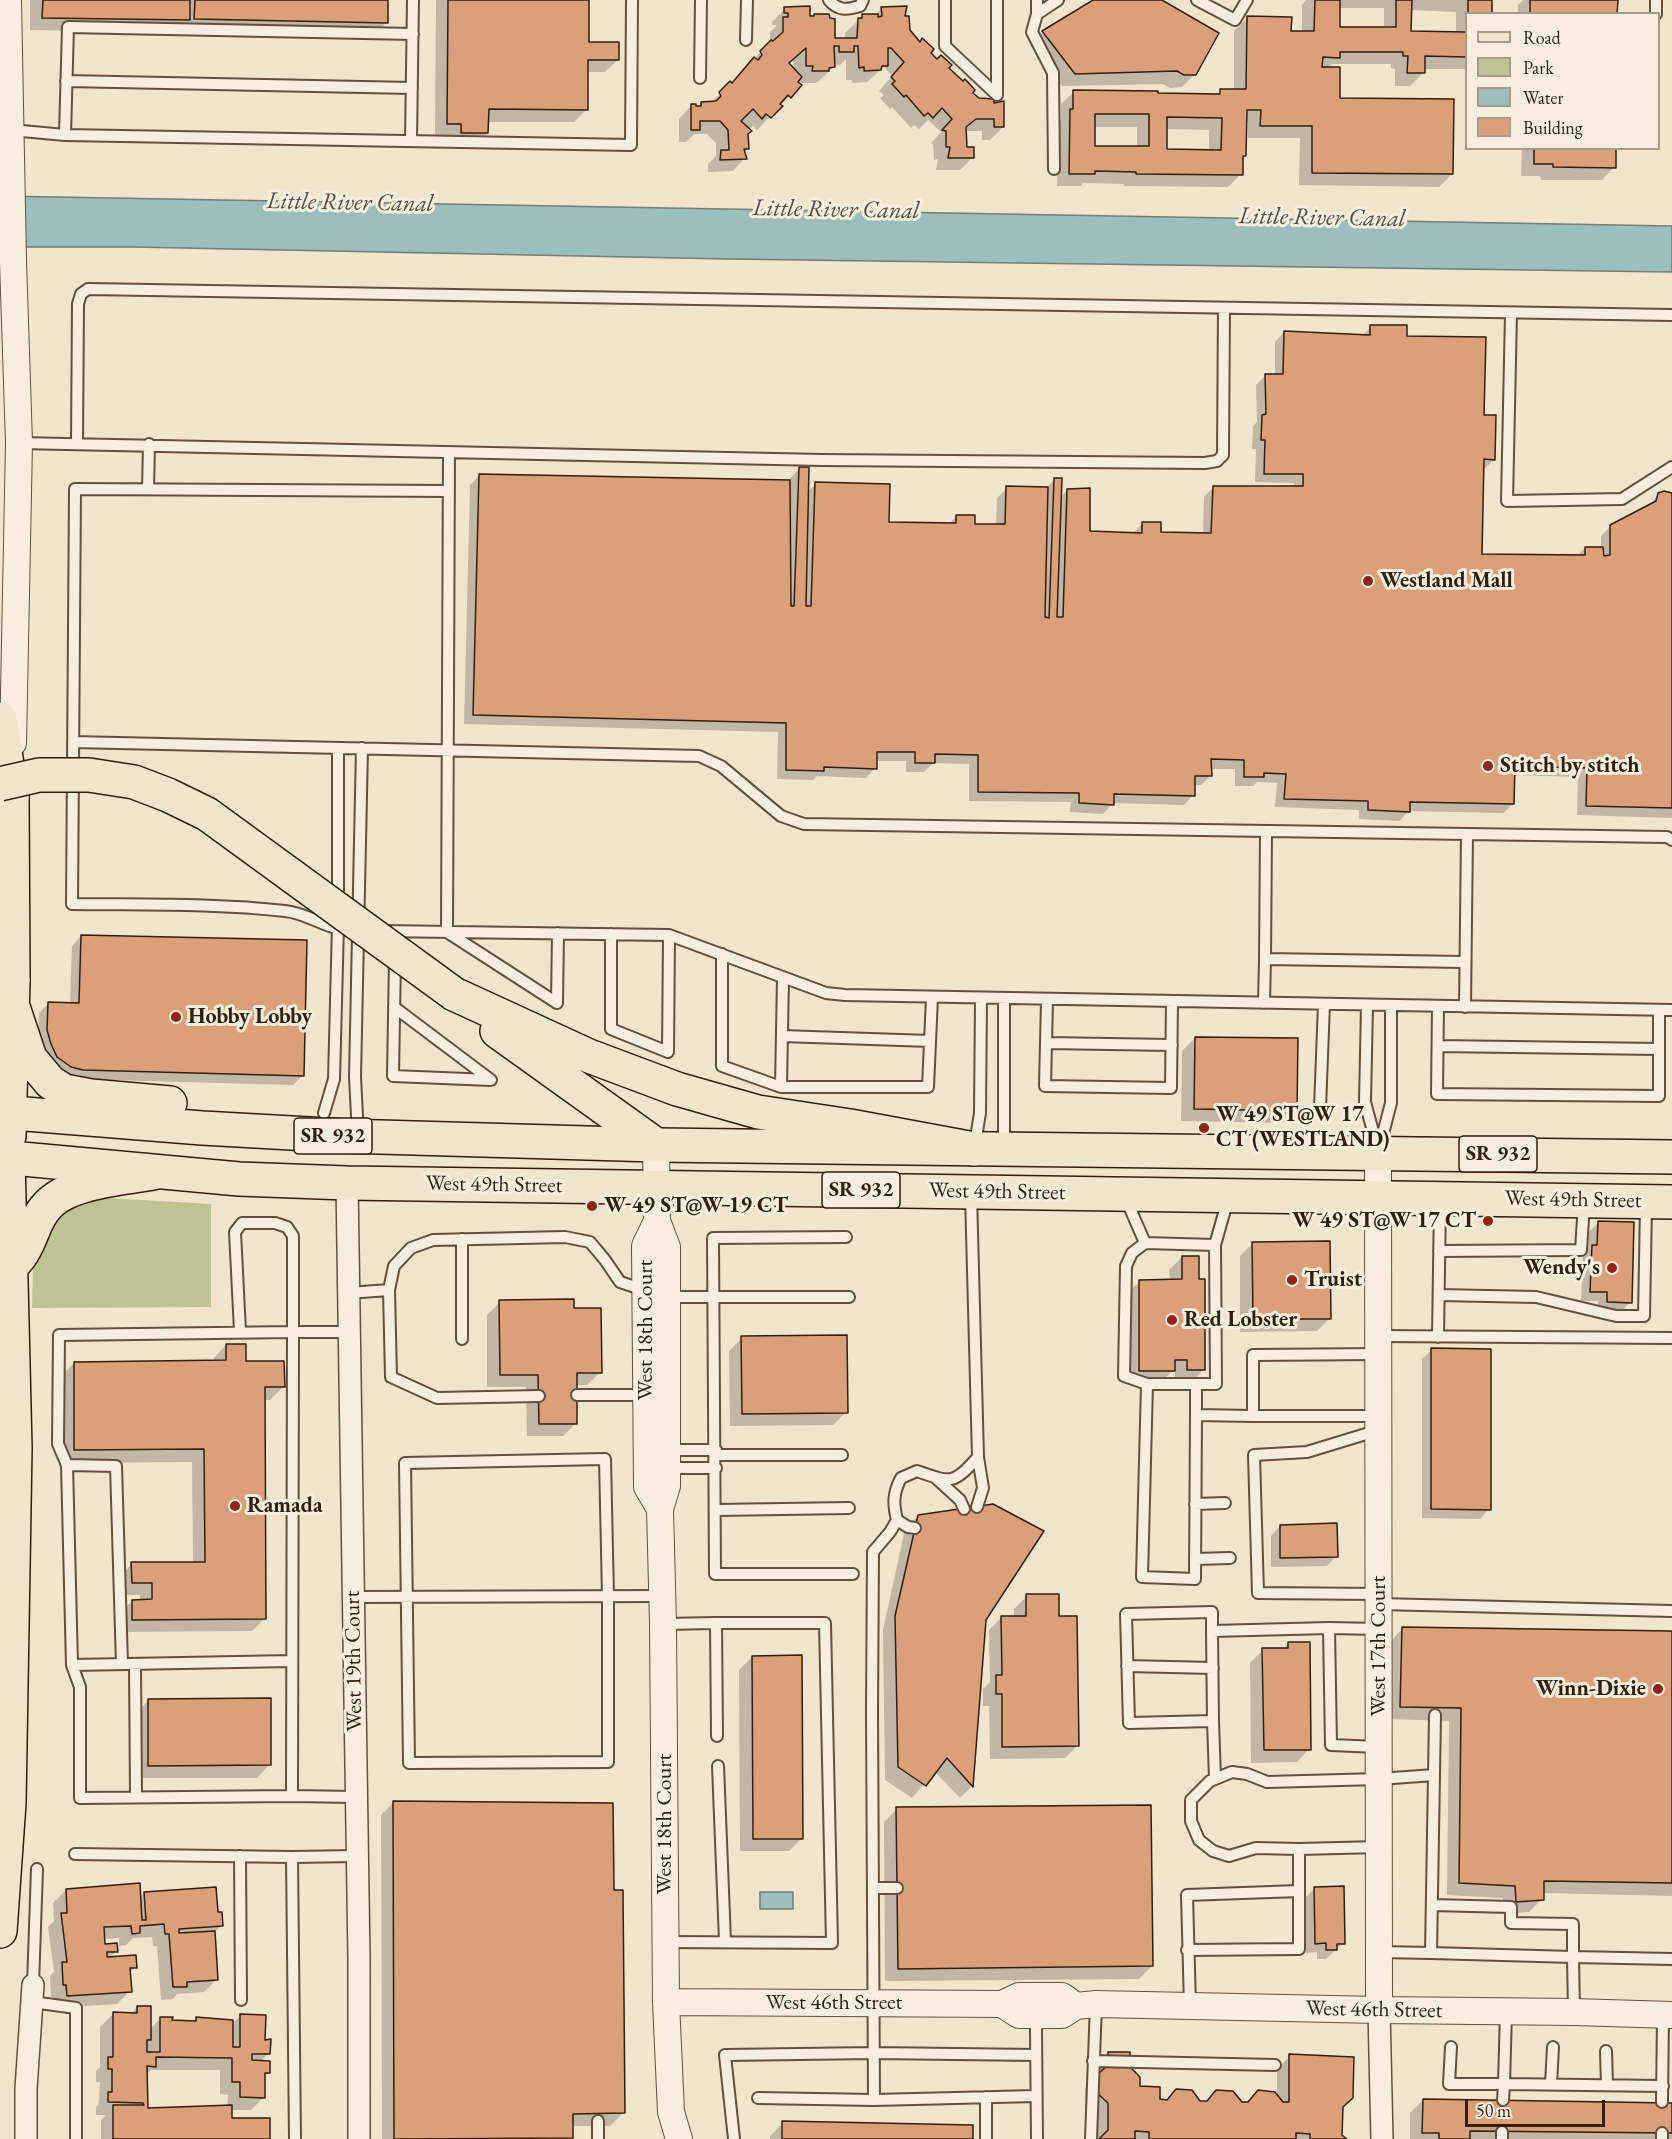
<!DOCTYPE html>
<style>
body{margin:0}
#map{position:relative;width:1672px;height:2139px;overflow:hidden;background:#f2e5cd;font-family:"EB Garamond",serif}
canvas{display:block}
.legend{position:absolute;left:1465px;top:12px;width:195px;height:138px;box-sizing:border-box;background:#f7eede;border:2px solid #a99b8b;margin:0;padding:8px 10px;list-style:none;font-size:18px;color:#331e0e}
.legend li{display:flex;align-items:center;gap:12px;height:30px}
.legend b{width:30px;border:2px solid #a99b8b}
.scale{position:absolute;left:1465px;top:2100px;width:140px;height:27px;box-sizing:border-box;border:3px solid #331e0e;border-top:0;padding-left:8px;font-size:18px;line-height:21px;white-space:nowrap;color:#331e0e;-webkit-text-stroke:4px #f7eede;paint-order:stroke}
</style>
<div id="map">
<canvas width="1672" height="2139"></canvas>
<ul class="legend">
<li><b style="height:8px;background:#f2e5cd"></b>Road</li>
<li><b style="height:16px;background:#bfc395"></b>Park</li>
<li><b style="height:16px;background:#9cbebd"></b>Water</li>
<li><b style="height:16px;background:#db9f79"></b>Building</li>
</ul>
<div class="scale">50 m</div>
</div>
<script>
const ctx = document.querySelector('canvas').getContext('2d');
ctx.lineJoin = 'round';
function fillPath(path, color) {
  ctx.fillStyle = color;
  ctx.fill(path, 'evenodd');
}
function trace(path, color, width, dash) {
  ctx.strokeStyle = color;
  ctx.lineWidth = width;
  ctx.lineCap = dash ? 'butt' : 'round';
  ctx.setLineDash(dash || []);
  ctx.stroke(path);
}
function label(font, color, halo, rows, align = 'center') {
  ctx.font = font + ' "EB Garamond",serif';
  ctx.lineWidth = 6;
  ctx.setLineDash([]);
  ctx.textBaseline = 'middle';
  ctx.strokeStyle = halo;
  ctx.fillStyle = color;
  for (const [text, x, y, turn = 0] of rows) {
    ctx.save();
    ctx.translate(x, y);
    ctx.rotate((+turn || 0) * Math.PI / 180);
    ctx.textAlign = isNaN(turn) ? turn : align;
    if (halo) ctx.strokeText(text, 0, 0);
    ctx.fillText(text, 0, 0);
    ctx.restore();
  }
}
fillPath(new Path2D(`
 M107,1198L211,1204V1307L32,1308L33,1263L37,1245L60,1213L93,1199Z`), '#bfc395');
const water = new Path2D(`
 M0,196L1672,226V272L729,259L133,247H0Z
 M760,1892H793V1909H760Z`);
fillPath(water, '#9cbebd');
trace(water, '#727e77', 1.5);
fillPath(new Path2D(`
 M30,0H387L386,23L373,36L30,30Z
 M436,0H587V44L618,60L605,72H587L586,110L574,122H487V133L474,146L449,145V136H435Z
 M1094,0H1159L1195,74L1182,87L1170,88L1163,84L1062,86L1030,45L1043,32Z
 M1306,0H1490V14H1466V69H1423V73L1410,86H1395V69L1391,68V64H1332L1327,68L1338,99L1452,174L1439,187L1299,185L1300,138H1248V122H1245V156L1241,159V174L1228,187L1124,186V184L1083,183L1081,186H1057L1058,123L1061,120V104L1074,92L1216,95L1221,91H1234V31L1247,18L1290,32H1302V5ZM1339,8H1384V29H1339ZM1410,10L1456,12V34L1410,32ZM1093,127H1137V148L1093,147ZM1166,129L1209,130V151L1165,150Z
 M1523,0H1616V14H1518V5Z
 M882,8L904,18L909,31L1003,127L990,140H982V131H965V148L973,157L960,170H936L938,159L934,160L933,144L931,143L941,132L928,120L919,129L914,125L911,128L892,107L890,109L880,98L884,95L879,91L892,76L884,67L867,82L852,83V80H846V59L840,65L833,64V67L820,80L815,83H800L801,77L796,82L800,85L757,130L753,126L748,130L747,148L744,152L745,158L733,171L708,172V164L716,156V143L707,134H694L686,142H679V119L691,106L695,110L701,103H710L731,84L770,42V32L777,25H772V22L785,9L809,18L815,15L833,40L845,39V33L863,16L875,15ZM789,60H793L794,71L787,63Z
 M1522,148H1615L1614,167L1602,180H1541L1540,176H1521Z
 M1371,327L1405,337L1483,417L1494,460L1484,469H1482L1481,555L1577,556L1585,548H1601V536L1611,526L1649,505L1659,495H1672V818L1577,815L1578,777L1513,775V804L1503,813L1409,811L1399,821L1359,819V810L1275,807L1277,783L1257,782L1253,786H1235V769H1210V776L1201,785H1193V795L1184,805L1113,803L1103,814L1070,812L1071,802L969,801V764L933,763L924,772H906V761H875V768L866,778L817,776L813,780L777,779L778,732L464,724L470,485L479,476L790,481V478L800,468L807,493L815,484L888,523L949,524L957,516L973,526H996L997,498L1007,488L1045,489L1055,479L1059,498L1068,490L1089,533H1133L1143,523L1160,534L1203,535L1204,497L1213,488H1294V483L1255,482L1256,449H1252L1253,426L1257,422L1256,385L1266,375H1275V342L1284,332L1362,336Z
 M81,936L303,1075L293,1085L73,1079L61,1076L38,1041L39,1013L48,1004H70L72,946Z
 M1195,1038L1296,1110L1283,1123L1181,1121L1182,1051Z
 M1483,1221H1491V1222L1489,1224H1480Z
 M1598,1223L1630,1302L1621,1312L1598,1311V1301H1581L1583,1256L1588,1250L1589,1232Z
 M1253,1243L1330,1318L1317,1331L1240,1332V1256Z
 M1182,1257L1203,1370L1191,1383H1175V1372H1171L1161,1383H1127V1294L1140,1281H1170L1169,1270Z
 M500,1302L572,1310L600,1372L587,1385H575L576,1423L563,1436H527L526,1387H487V1315Z
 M742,1338L846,1412L833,1425L730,1426L729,1351Z
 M226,1345L245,1363L283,1387L270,1400H263L265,1618L252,1631L120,1632V1614L132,1601H140V1595H119V1577L132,1564L193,1563L192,1462L62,1463L61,1376L74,1363L214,1362V1358Z
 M1432,1350L1489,1509L1480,1519L1422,1518V1359Z
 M918,1516L985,1620L972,1786L960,1798L935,1772L912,1798L885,1780L883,1630L905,1529Z
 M1280,1526L1336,1556L1327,1566L1271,1567V1536Z
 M1027,1596L1057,1618L1078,1745L1065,1758L990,1759L989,1706H983V1689L990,1682L989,1630L1002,1617H1014V1609Z
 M1402,1629L1672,1633V1896L1542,1893V1899L1529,1912L1504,1914L1503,1898L1447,1895L1449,1721L1388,1719L1390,1642Z
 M1288,1644L1309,1749L1297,1762L1251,1763L1250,1663L1263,1650L1283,1649Z
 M752,1657L802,1838L789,1851H740L739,1670Z
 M149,1700L269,1765L257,1778H136V1713Z
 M394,1802L613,1892L623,2113L610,2126H572L570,2139H382L381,1815Z
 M897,1809L1152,1966L1139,1979L885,1981L884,1822Z
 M1315,1888L1343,1943L1326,1959H1317V1952L1306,1953L1305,1898Z
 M66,1890L140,1898L144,1893L216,1914L221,1926L213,1933L217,1979L204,1992L177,1994L173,1999L161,2000L157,1946H153L152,1937L133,1938L126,1945L119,1946V1938L103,1939L104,1945L116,1951L109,1959L135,1967L129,1973L130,1991L117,2004L54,2008L53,1997H51L50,1976L54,1972L48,1927L54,1921L53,1903Z
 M137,2007L149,2030L161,2018L171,2021L193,2022L196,2018L231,2025L240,2016L264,2042L269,2053L260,2062L269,2072L264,2077V2097L251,2110H230V2120L269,2139H101V2120L106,2115H96V2107L99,2103L100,2082H96V2071L100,2067V2027L113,2014H131ZM151,2070H220V2094L228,2095L227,2107L147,2109L146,2075Z
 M1108,2054L1128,2067L1138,2088L1158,2101H1166L1176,2091L1199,2103L1241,2104L1277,2097V2069L1290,2056L1341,2107V2136L1345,2139H1095V2116L1085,2106V2089L1096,2078L1095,2067Z
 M1423,2100L1672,2104V2139H1410V2113Z
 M783,2123L972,2139H770V2136Z`), '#0003');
const building = new Path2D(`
 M43,0H190V20L42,18Z
 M195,0H388V23L194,19Z
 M448,0H589V42H619V60H588V110L489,109L488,133H461V124H447Z
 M1093,0H1162L1219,33L1196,75H1184L1177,71L1075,74L1042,31Z
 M1315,0H1340V27H1396V0H1412L1411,31L1466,32V57L1425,56V73H1407L1408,56H1403V52H1340V58L1323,57L1322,67H1340V98L1454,99L1453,174L1312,173V126H1260L1261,110H1247L1246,156H1243V175L1136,174V172L1095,171V174H1069L1070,109H1073V90L1158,91V93L1220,94V89H1246L1247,16L1292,17L1291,31H1314ZM1095,114H1149V146H1095ZM1167,117L1222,118L1221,150L1167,149Z
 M1468,0H1492V14H1468Z
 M1530,0H1618L1617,14H1530Z
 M810,6V16H814V14H829L830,18L835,19V38H857L858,18H862V14H878V17L882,16L881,7L907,6L905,16H909L910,30L920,42L922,38L934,49L931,53L937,59L941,55L952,65L949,68L963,81L965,79L975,90L973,93L979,98L994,99V103L1004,101V127H994V119H976L966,127L967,147H974V158H948L950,147H946V131L942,130L952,119L942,108L933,118L928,113L924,116L906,95L904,97L892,84L895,81L891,77L904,62L891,48H888V66H882L881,70L864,71V67L859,68L858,46H854V52H839V46H834L835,67L829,68V71H812L813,66H806V48L789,63L802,77L798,82L802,85L791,98L788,95L780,104L783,106L771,118L766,114L762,119L753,109L741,121L752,131L748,134L749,149H744L747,159L720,160L721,150H729L728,130L720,121H700V130H691V104H696V106H701V102L716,101L721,96L719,92L730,81L732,83L754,57L758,60L762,55L760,51L771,40L773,41L783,32V17H788V13H784V7Z
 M1534,148H1616V168L1553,167V164H1534Z
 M1370,325H1407V336L1486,337L1484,415H1496L1495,460L1484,459L1482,554L1585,555V547H1603L1604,556L1610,555V525L1656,501L1658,493L1664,491L1672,493V808L1586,806L1587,768L1515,766L1514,804L1410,802V812L1368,810V801L1284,799L1286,774L1264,773V777H1244V760L1211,759L1212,776H1195V796L1114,794V805L1079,803V793L978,792V755L935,754V763H915V752H877V769L824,767V771L786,770V723L473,715L479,474L790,480L791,606H794L799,467H809L806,606H811L815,482L890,484L889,522L956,523V515H975V524H1005L1006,486L1048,487L1045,617L1049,618L1054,478H1062L1057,617H1063L1067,489L1090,488V531L1142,533V522H1161V532L1211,533L1213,486H1303V474H1264L1265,440H1261L1262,415L1266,414L1265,374H1283L1284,331L1370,335Z
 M81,935L307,940L304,1076L83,1070L71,1067L57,1057L51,1044L47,1030L48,1002L79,1003Z
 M1195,1037L1298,1038L1297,1111L1194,1109Z
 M1598,1221L1634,1222L1632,1303L1607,1302V1292H1590L1592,1245H1597Z
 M1330,1241L1331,1319H1253L1252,1242Z
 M1182,1256H1199V1279H1205V1370H1187V1360H1175V1371H1139V1280L1182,1279Z
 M574,1299V1308H601L602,1373H577V1424H539L538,1375H500L499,1300Z
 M847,1335L848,1413L742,1414L741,1336Z
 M226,1344H246V1361H284L285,1387H265L266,1619L132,1620V1600L152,1599V1583H132L131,1562H205L204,1449L74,1450V1362L226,1360Z
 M1431,1348L1491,1349V1510L1431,1509Z
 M993,1504L1044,1531L986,1620L973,1787L947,1758L926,1786L898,1767L895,1616L918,1515Z
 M1337,1523L1338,1557L1280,1558V1525Z
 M1026,1594H1059V1616H1077L1079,1746L1002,1747V1694H996V1675H1002L1001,1616H1026Z
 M1402,1627L1672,1631V1883L1544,1881V1900L1516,1902L1515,1886L1459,1883L1461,1708L1400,1707Z
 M1288,1642H1310L1311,1750H1264L1262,1648H1288Z
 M802,1655L803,1839H753L752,1656Z
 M271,1698V1765L148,1766V1699Z
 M393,1801L613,1803L614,1890H623L625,2113L573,2114V2138L394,2139Z
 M1151,1805L1153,1966L898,1969L896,1807Z
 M140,1883L142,1920H146L144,1892L216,1887L218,1912H222L223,1926L179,1929V1933L215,1931L218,1980L187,1982V1987H173L169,1934H165L164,1924L140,1926V1933L132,1934L131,1926L104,1927L105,1944L117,1943L118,1952H107V1957L136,1955L137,1968H130L132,1992L67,1996L66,1985H63L62,1962H67L61,1913H67L66,1889Z
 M1344,1886L1345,1944H1337V1950H1326V1943L1315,1944L1314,1887Z
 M137,2006H151V2040H147V2052H160V2017H173L172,2020L196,2021V2017L233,2020V2047H240V2014L266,2015L265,2040L271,2039L270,2054H252V2060L270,2061V2073H265V2098L240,2097V2082H232V2058L156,2057V2067L147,2066L148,2108L232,2105V2118H270V2139H113V2105H144L143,2103L108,2102V2092H112V2069H108V2057H113V2012L137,2013Z
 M1108,2052H1130V2067L1140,2077V2086L1160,2087V2099L1167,2100L1176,2089L1192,2090L1200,2101H1207L1216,2090L1233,2091L1242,2102H1248L1258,2090L1275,2092L1283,2102H1289V2054L1354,2057L1353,2098L1343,2107L1342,2135L1347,2139H1310V2134L1296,2133V2139H1149V2132L1135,2131V2139H1099L1108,2130V2103L1097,2093V2075L1108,2065Z
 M1423,2099L1672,2103V2133L1470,2131V2139H1439V2133H1422Z
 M782,2121L973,2125V2139H782Z`);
fillPath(building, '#db9f79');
trace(building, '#331e0e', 1.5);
const service = new Path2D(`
 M829,0C838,11 847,10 860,6L863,0
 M945,0V46L997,95
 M1037,0V14L1032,32L1053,73L1054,169
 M1197,0L1235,20L1247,0
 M1037,14L1058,0
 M1656,14V0
 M746,40L747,0
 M700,78L701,0
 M66,81L412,88
 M997,95V0
 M11,130L65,135L631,145L632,0
 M65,135L68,27L413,34
 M411,141L413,0
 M1511,313L1507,501L1622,499L1672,467
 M19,443L822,460L1205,463L1217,461L1223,455L1224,308
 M77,443L78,304L81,294L88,289L1672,315
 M449,452L447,932L557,1003L558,933
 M148,489L149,444
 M73,742L699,756L721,766L781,816L804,824L1667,837L1672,840
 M1266,831L1265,959L1465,962
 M338,901V748
 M351,930C327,930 308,913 285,911C214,903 143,905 72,904L75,489L449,491
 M381,931L669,935L826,993L845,995L1672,1010
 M611,934V1029L668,1052L669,935
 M722,954V1066L781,1087H928L932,997
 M1047,1000L1045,1086L1171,1088L1172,1002
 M1264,1003L1265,959
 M1367,1005L1365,1102L1378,1150
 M1438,1006L1437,1094L1659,1096V1010
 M394,1007L491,1080L393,1076L395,958
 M1465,1007L1467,834
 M782,1036L930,1041
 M1046,1043L1172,1045
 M1438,1046L1659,1049
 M781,1087L783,977
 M1320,1108L1324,1004
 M324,1113L334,1079L338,925
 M357,1116L355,1077L362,748
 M975,1144L980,1113L981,998
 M1004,1146V999
 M1379,1149L1391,1103V1005
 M971,1195L978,1457L983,1488L977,1507
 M1126,1199L1145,1243
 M846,1237L713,1238L715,1574H853
 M462,1239V1339
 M1439,1251L1581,1250L1584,1203
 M389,1290L391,1377L437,1398L539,1396
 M348,1293L389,1290L394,1266L411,1248L433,1240L565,1237L590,1242L605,1260L620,1282L635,1287L645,1288
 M1439,1295L1536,1297L1616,1316H1644L1646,1206
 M667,1297H849
 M1379,1336L1672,1338
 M1438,1337L1440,1201
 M1147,1384L1124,1376L1126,1266L1132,1253L1145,1243L1215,1245
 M1196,1384H1216L1215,1245L1228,1199
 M577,1395H646
 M1196,1415V1384H1147L1142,1577L1195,1579L1196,1415L1253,1416
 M1378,1416H1253V1355L1378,1354
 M667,1450H716
 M716,1455H842
 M605,1459L608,1596V1762L409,1763L405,1463Z
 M67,1465L58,1444L59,1335L293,1332V1236L287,1227L275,1223H242L235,1232L240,1331
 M667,1468H716
 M937,1479L960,1500L964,1509
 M1195,1504L1225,1503
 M716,1510L849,1508
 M897,1520L908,1527L915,1528
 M1195,1559L1230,1558
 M1379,1594L1258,1593L1254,1455L1307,1452L1379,1430
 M353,1597L662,1596
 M1379,1604L1672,1611
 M663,1624L716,1623
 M1212,1631L1213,1721
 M122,1664L116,1466L67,1465L72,1665L292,1661
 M135,1664L136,1797
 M72,1665L80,1687V1798L292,1796L293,1332H349
 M1127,1666L1213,1668
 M1379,1747L1331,1745L1329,1628L1379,1629
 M718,1766L725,1941
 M1215,1779L1213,1721L1129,1723L1126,1614L1212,1612V1631L1329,1628
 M292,1796L356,1797
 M1379,1847L1299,1849L1256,1848L1229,1856L1213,1851L1199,1840L1191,1821V1800L1210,1781L1232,1772L1247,1774L1267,1782L1379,1779L1434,1775
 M75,1854L292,1857
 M240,1856L241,2000
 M874,1888H897
 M1432,1905L1511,1907V1923L1573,1924V1957L1672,1959
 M666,1942L832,1943L825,1623H716L717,1736
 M1187,1950L1299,1949V1891
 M1380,1952L1431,1953L1435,1715
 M1431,1953L1573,1957L1574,2011
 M33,1985L37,1869
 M32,2002L76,2008V2139
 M1190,2006L1187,1895L1299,1891V1849
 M1506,2012L1504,2084L1663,2086
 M1451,2047L1449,2084H1504L1503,2100
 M1606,2051L1607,2085
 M1093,2061L1275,2065
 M1551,2084L1553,2047
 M986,2097V2139
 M758,2098L874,2100L872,1711L873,1552L890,1532L897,1520C893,1504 893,1493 901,1478L917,1471C951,1483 953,1485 978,1457
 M874,2100L1036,2096
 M1662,2102L1663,2016
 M295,2139L292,1857L357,1856
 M598,2139V2121
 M734,2139L725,2055L874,2053L1036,2055
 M1037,2139L1036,2030L1038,2015
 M1091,2139L1096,2004
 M1502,2139V2132
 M1662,2139V2133`);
const minor = new Path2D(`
 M347,1183L359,1958V2139
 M1379,2010L1382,2139
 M26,2139V2089L33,1985`);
const tertiary = new Path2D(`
 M8,0L13,261L19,443L13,743
 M656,1145L657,1221L667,1247V1486L660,1509L663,1624L666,2002L671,2112L679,2139
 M1378,1152L1379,2010
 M657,1221L645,1246L647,1487L660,1509
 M666,2002L1002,2004L1019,1996H1062L1076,2006
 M1002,2004L1019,2015H1062L1076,2006L1096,2004L1379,2010L1574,2012L1672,2015`);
const primary = new Path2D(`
 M11,1001L30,1058L50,1082L64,1091L91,1096L170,1103
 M0,1112L202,1128L345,1136L656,1145L1672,1157
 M9,1136L13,980L12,797
 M0,1157L239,1179L347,1183L1672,1202`);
const motorway = new Path2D(`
 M0,719L12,797
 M454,994L589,1056L677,1089L758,1112L850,1126L974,1149
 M0,1002L13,980
 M497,1031L656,1145
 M10,1268C14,1263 21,1257 24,1250C33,1235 35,1218 48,1205C69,1182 123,1178 153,1173
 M0,1931L9,1803L15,1448L8,1158`);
trace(service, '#63503e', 14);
trace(minor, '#63503e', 24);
trace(tertiary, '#63503e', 28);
trace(primary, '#331e0e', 36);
trace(motorway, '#331e0e', 36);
trace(service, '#f7eede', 10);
trace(minor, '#f7eede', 21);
trace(tertiary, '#f7eede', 26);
trace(primary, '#f2e5cd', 33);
trace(motorway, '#f2e5cd', 33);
const motorwayBridge = new Path2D(`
 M0,784L39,775H89L134,782L168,795L207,814L454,994`);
trace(motorwayBridge, '#331e0e', 36, []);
trace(motorwayBridge, '#f2e5cd', 33);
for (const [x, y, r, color] of [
 [1368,581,6,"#8f2418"],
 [1488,766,6,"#8f2418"],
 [176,1017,6,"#8f2418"],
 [1204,1128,6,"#8f2418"],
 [592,1206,6,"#8f2418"],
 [1488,1221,6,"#8f2418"],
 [1612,1268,6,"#8f2418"],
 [1292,1280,6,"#8f2418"],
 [1172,1320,6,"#8f2418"],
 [235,1506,6,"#8f2418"],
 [1658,1689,6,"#8f2418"]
]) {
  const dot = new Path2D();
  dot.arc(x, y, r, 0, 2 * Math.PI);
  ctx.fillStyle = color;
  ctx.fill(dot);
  trace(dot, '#f7eede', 2);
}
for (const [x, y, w] of [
 [333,1136,78],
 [1498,1154,78],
 [861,1190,78]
]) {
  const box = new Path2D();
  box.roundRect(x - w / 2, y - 18, w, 36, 4.5);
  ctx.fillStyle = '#f7eede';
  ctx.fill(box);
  trace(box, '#331e0e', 1.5);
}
label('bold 21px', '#331e0e', null, [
 ["SR 932",333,1136],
 ["SR 932",1498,1154],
 ["SR 932",861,1190]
]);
label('bold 22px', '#331e0e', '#f7eede', [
 ["Westland Mall",1380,581],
 ["Stitch by stitch",1500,766],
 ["Hobby Lobby",188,1017],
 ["W 49 ST@W 17",1216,1115],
 ["CT (WESTLAND)",1216,1140],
 ["W 49 ST@W 19 CT",604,1206],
 ["W 49 ST@W 17 CT",1476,1221,"right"],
 ["Wendy's",1600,1268,"right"],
 ["Truist",1304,1280],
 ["Red Lobster",1184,1320],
 ["Ramada",247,1506],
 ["Winn-Dixie",1646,1689,"right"]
], 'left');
label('22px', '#331e0e', '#f7eede', [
 ["West 49th Street",494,1185,1],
 ["West 49th Street",997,1192,1],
 ["West 49th Street",1573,1200,1],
 ["West 18th Court",646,1330,-90],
 ["West 17th Court",1379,1646,-90],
 ["West 19th Court",354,1661,-91],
 ["West 18th Court",665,1824,-90],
 ["West 46th Street",834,2003],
 ["West 46th Street",1374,2010,1]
]);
label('italic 24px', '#524e43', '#f7eede', [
 ["Little River Canal",350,203,1],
 ["Little River Canal",836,210,1],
 ["Little River Canal",1322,218,1]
]);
</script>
